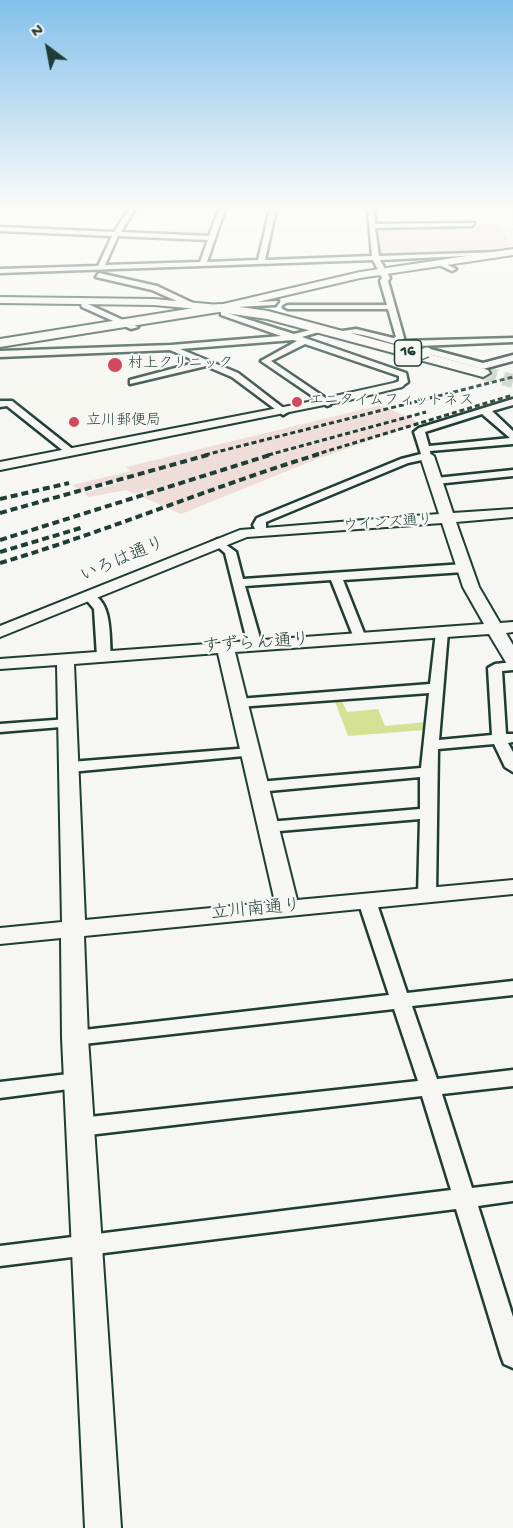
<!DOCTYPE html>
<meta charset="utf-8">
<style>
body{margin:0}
#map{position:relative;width:513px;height:1528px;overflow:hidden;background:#f6f6f2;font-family:"Gochi Hand",sans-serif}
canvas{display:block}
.north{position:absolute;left:18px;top:18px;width:60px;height:60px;-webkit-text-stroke:4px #f6f6f2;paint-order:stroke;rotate:328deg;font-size:16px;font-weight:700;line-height:24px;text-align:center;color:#1f3d34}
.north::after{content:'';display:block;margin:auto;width:21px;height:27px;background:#1f3d34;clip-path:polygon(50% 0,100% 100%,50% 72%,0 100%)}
</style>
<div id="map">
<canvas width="513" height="1528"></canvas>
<div class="north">N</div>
</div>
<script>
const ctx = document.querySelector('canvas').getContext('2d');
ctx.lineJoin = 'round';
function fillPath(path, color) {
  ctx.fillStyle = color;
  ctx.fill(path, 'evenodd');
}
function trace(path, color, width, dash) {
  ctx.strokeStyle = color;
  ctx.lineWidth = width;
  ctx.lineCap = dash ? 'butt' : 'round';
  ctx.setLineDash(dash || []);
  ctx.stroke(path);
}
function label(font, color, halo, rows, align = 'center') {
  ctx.font = font + ' "Gochi Hand","Klee One",sans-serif';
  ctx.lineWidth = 4.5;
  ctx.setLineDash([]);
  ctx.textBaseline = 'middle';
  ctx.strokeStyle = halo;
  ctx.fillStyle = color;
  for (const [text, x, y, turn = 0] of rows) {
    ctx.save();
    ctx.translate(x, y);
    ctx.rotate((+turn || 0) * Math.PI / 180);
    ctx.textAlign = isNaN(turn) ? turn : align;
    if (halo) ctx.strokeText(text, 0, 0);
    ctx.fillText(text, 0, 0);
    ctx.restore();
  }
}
fillPath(new Path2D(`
 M496,224L501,225L513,250L377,256L376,227Z
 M381,405L421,423L317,459L181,514L138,495L151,491L148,489L135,494L126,490L89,497L84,493L127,480L126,479L82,491L72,485L131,471L126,467Z`), '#efddda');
fillPath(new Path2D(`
 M334,699H341L347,712L378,709L385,726L426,722L425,730L348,736Z`), '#d5e295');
trace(new Path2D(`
 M483,373L513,381`), '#cbd1cc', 14, [14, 7]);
const minor = new Path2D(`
 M129,209H135L121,232L209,236L219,209H225L207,262L258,260L270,209H276L265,260L372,256L368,209H374L375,224L474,223L472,226L375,228L379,256L501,252L504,254L380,260L390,278L388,281L404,338L401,341L513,338V342L419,346L483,363L513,355V361L483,369L414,350L415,346C395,347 377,337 357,334C348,332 337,338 329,333L356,329L393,338L396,337L388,309H288L284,307L288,305H387L380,281L382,278L373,260L0,273V269L98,266L112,236L0,231V227L114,232ZM118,236L208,240L200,262L105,265Z
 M439,261L454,268L456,269L452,271L437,264Z
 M99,273L157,286L197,305L190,307L152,290L96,277Z
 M80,299H86L88,304L138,327L131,329L82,307Z
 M278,301L275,305L236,307L232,305L236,303Z
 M221,311L294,334L322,327V331L302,337L406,373L408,382L401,387H395V383L399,381V376L305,344L271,361L330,401V405L327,406L261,361L297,341L293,340L180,349L238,373L286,410L288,412L283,415L232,377L206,366L130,384V380L198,362L170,350L0,357V351L171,345L281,336L221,315Z
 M513,399V405L492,411L513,431V444L430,451L431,458L408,463L266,522V534H258L253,525L257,518L401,459L421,454L414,432L419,428ZM482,414L510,438L429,446L425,432Z
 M0,401H12L75,451L66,453L7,406L0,407Z
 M513,470V476L436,484L431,481L436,478Z
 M218,539L236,552L243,579L464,564L470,568L464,572L343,580L366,638L360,642L354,638L331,580L245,586L262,645L255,649L248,645L225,553L212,542Z
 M90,593C113,601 109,637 111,656L104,660L97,656L94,609L84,597Z
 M442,628L448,632L439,740L492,735L488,668L495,664L513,662V670L502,671L506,734H513V742L508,743L513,752V772L505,767L494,744L438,749L436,895L433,899H421L418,895L420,819L268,832L260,827L268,822L420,809V777L258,792L250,787L258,782L421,768L429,693L238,707L231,703L238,699L430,684L436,632Z
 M68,719L75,723L73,726L0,732V724Z
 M250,748L257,752L255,755L70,772L62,767L70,762Z
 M367,895L373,897L376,901L407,993L513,981V995L412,1006L437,1079L513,1070V1086L442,1094L472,1188L513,1183V1201L478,1206L513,1317V1368L504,1364L501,1356L456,1209L0,1266V1246L451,1190L422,1096L80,1136L73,1133L70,1127L73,1121L80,1118L418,1081L394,1009L75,1045L68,1043L65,1038L68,1033L75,1031L389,995L358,901L361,897Z
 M77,1073L84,1075L87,1081L84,1087L0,1098V1082Z`);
const tertiary = new Path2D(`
 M513,249V255L360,278L219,311L154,305L0,303V297L154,299L219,305L360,272Z
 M398,382L404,385L402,387L349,400L0,470V462L299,404Z
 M427,452L434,456L453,513L513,509V517L456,522L479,587L500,623L513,622V632L506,633L513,645V665L507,664L489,634L235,652L297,900L513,880V894L84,936L88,1038L121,1528H85L62,1038L61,938L0,944V928L62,922L57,665L0,669V659L484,624L463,587L442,523L247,537L0,637V626L240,530L439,514L420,456ZM218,653L275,902L85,920L74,664Z`);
const primary = new Path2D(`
 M219,304L268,311L488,370L490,373L483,377L267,319L219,312L0,347V339Z`);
trace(minor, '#1f3d34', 5);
trace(tertiary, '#1f3d34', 4);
trace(primary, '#1f3d34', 4);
fillPath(minor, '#f6f6f2');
fillPath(tertiary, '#f6f6f2');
fillPath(primary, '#f6f6f2');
trace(new Path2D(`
 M205,455L513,377
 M268,455L426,412
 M314,455L513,395`), '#1f3d34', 3, [5, 3]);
trace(new Path2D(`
 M0,499L69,483
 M0,513L211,454
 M0,540L273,454
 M0,552L84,527
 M0,563C108,531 211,487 319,454`), '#1f3d34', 4, [7, 4]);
const minorBridge = new Path2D(`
 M408,360L427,352`);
trace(minorBridge, '#1f3d34', 12, []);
trace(minorBridge, '#f6f6f2', 9);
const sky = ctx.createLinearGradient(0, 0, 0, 423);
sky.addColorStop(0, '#83c0eb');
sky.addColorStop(0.49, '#fbfbf9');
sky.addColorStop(1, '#fbfbf900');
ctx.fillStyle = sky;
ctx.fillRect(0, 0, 513, 423);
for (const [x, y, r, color] of [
 [115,365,8,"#d1495b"],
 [297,402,6,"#d1495b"],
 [74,422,6,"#d1495b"]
]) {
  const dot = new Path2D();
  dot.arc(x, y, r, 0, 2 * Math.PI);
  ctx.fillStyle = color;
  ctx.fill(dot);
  trace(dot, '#f6f6f2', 2);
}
label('15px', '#1f3d34', '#f6f6f2', [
 ["村上クリニック",128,365],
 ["エニタイムフィットネス",309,402],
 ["立川郵便局",86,422]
], 'left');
label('15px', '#1f3d34', '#f6f6f2', [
 ["ウインズ通り",388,524,-4]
]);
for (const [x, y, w] of [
 [408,353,27]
]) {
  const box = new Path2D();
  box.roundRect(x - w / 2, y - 13, w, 26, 4.5);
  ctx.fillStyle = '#f6f6f2';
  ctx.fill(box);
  trace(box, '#1f3d34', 1.5);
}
label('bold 16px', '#1f3d34', null, [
 ["16",408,353]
]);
label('18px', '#1f3d34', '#f6f6f2', [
 ["いろは通り",123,561,-23],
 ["すずらん通り",256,645,-4],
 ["立川南通り",256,911,-5]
]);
</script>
